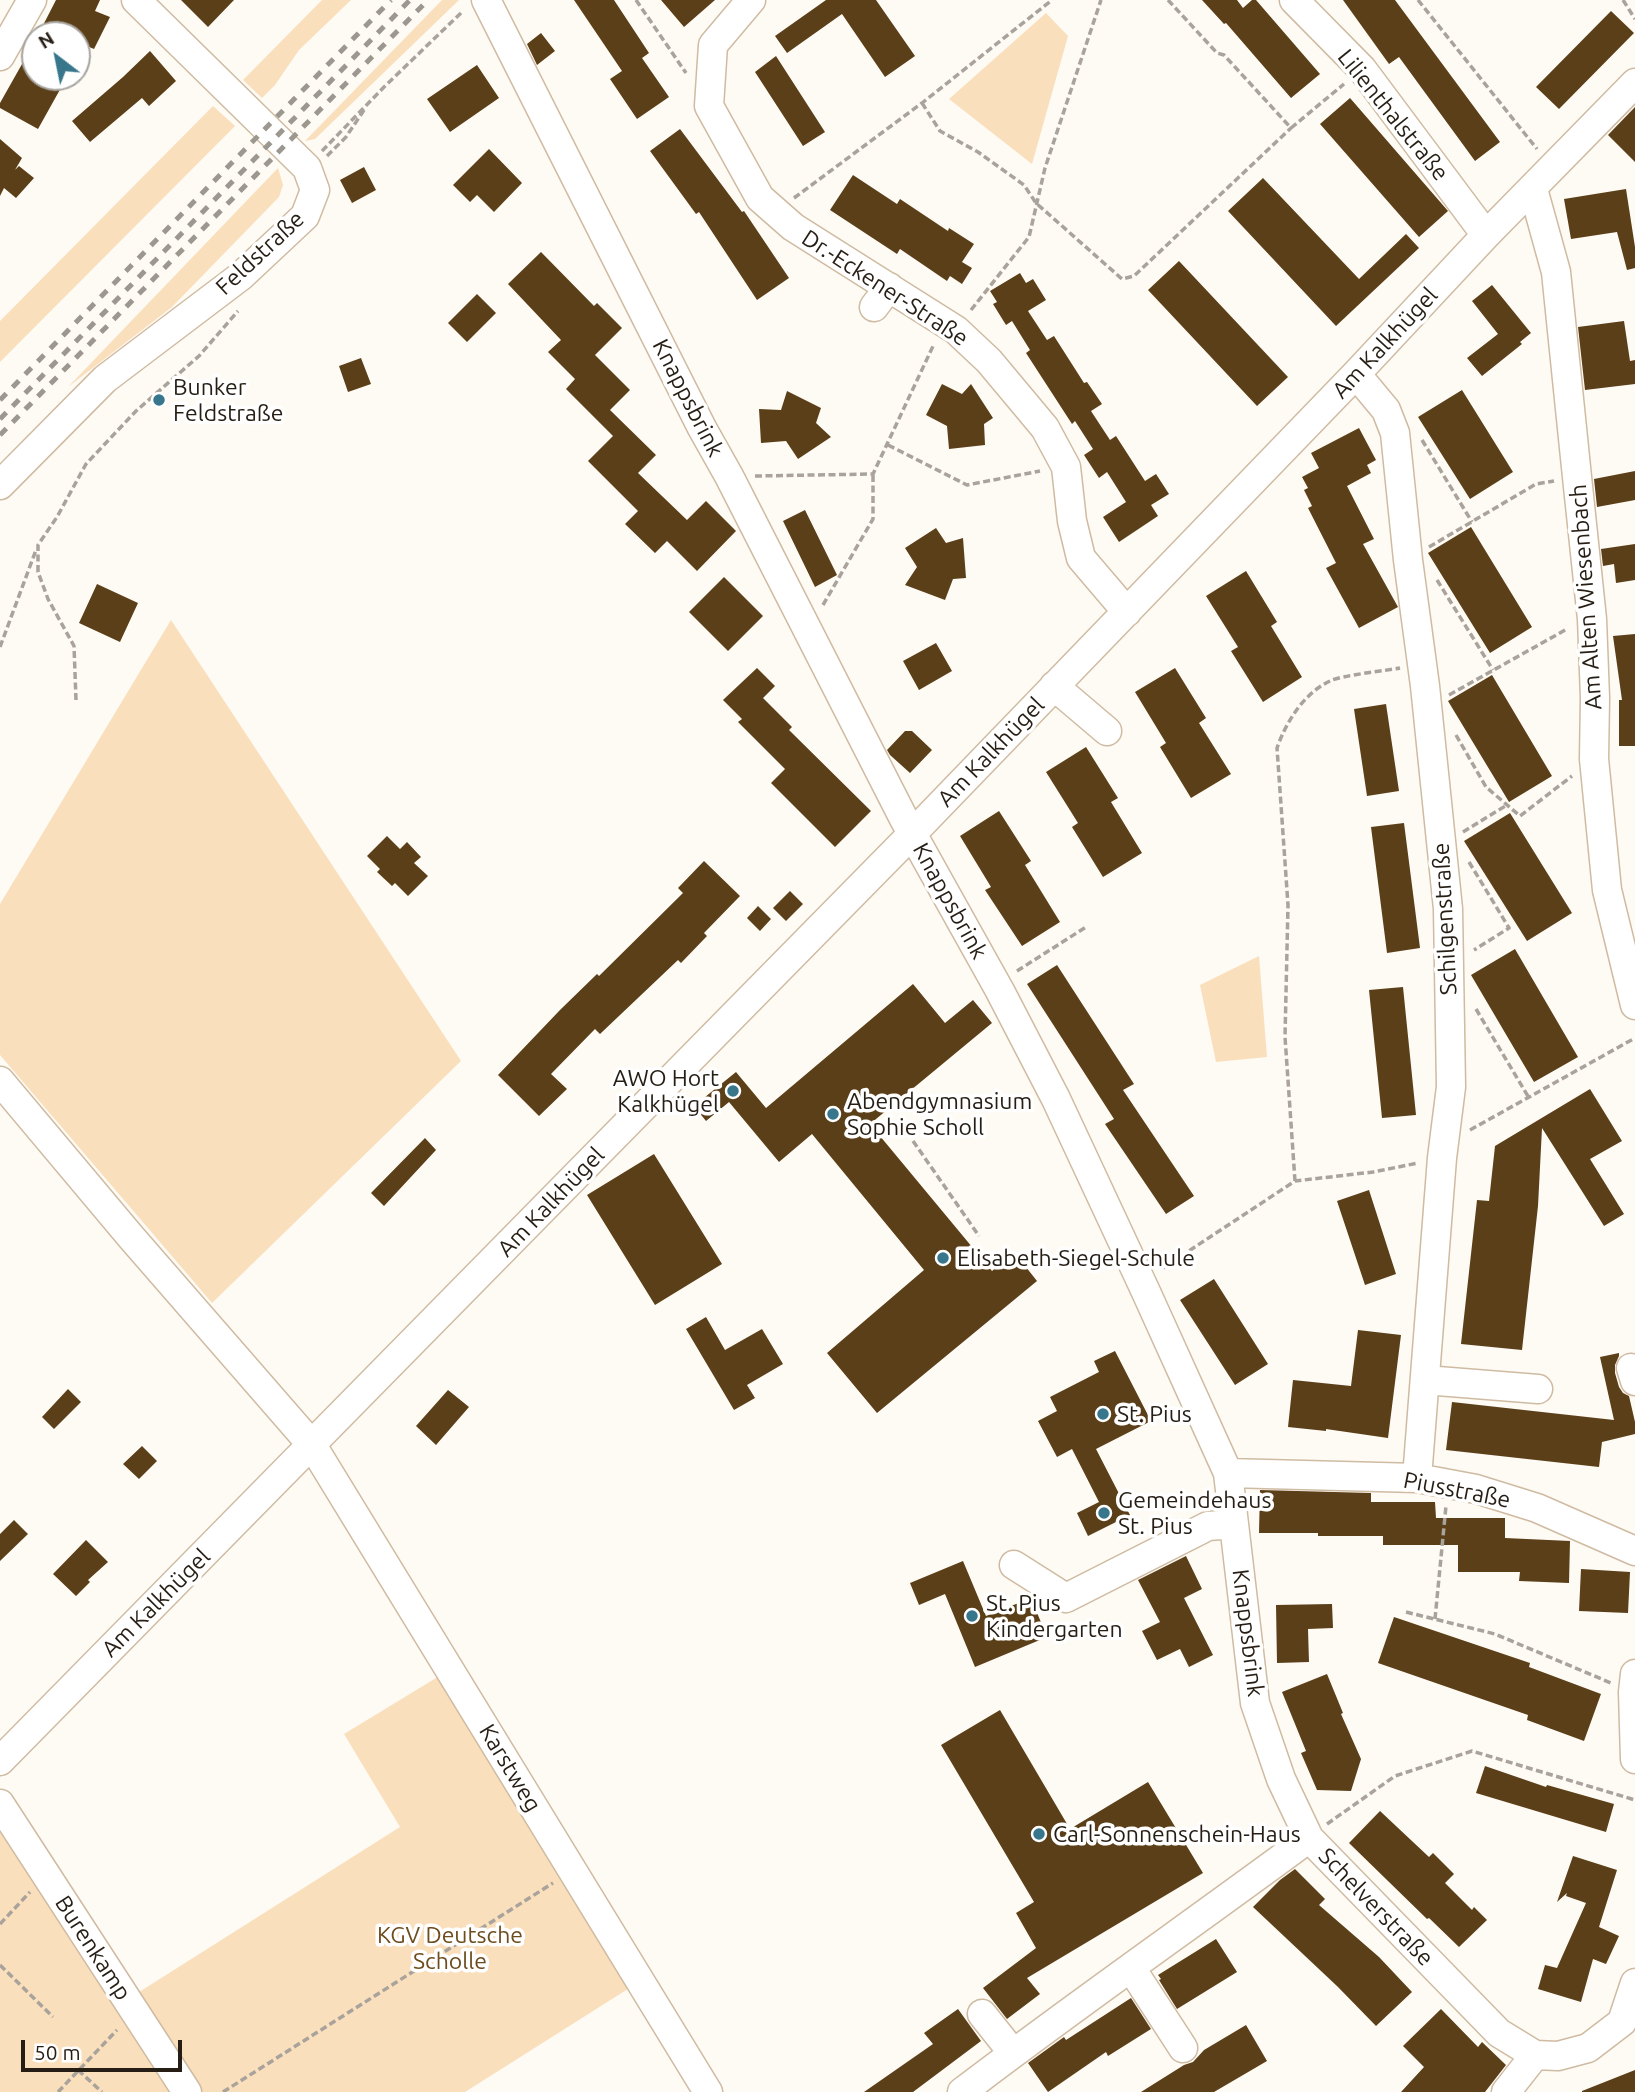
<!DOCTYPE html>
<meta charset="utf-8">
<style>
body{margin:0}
#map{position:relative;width:1635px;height:2092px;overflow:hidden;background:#fefaf4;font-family:Ubuntu,sans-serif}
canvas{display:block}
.north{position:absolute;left:21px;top:21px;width:70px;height:70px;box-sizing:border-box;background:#fff;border:2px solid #a8a5a1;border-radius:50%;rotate:328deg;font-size:19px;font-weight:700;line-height:28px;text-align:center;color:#261e15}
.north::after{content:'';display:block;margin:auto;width:24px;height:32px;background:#38768c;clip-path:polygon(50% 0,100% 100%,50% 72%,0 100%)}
.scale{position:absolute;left:21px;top:2040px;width:161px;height:32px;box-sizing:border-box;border:4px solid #261e15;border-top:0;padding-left:9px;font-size:21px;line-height:24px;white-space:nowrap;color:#261e15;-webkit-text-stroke:5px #fff;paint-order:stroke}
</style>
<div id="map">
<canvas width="1635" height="2092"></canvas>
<div class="north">N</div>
<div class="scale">50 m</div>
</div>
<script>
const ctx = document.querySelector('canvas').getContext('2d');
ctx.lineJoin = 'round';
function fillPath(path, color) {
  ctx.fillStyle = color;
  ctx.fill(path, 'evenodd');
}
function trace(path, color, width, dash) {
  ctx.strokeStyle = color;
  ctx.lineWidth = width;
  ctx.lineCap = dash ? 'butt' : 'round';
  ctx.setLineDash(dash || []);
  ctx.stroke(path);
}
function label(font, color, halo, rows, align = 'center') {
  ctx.font = font + ' Ubuntu,sans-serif';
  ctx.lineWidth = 7;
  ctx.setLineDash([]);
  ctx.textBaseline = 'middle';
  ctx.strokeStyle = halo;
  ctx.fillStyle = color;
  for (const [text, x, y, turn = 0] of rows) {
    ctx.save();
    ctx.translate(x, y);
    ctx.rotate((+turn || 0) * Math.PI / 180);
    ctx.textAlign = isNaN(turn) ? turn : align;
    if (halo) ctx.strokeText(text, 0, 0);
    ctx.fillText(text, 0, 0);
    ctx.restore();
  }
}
fillPath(new Path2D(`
 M322,0H351L299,50L275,85L262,98L243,80Z
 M442,0H459L315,139L305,141Z
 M1046,13L1068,36L1032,164L949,99Z
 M213,106L235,126L0,362V321Z
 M278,168L283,185L279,197L172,307L68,387Z
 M171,620L461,1061L212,1303L0,1055V904Z
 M1259,956L1267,1057L1216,1062L1200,985Z
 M441,1675L631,1987L465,2092H0V1796L136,1994L400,1827L344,1734Z`), '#fadfbc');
fillPath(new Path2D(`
 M56,0H100L95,11L110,17L94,49L77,42V35H38Z
 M181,0H234L208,27Z
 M574,0H614L649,53L642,58L669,97L637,119L610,79L622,71Z
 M661,0H715L684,27Z
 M826,0H876L915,56L885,77L842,14L787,53L775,36Z
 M1202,0H1237L1243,8L1252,0H1256L1320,74L1291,98L1226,23L1224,24Z
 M1343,0H1395L1500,142L1475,161L1399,57L1389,64Z
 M1611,11L1634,33L1559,109L1536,87Z
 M541,33L555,51L537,65L527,44Z
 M35,41V77H67L38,129L0,108V103Z
 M150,51L176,81L149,106L142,98L90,142L72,121L123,77Z
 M776,56L825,132L803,146L755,72Z
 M477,65L499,98L450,132L427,99Z
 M1350,98L1448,211L1419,237L1320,124Z
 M1635,107V162L1608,135Z
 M680,129L742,212L744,211L789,278L757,300L699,212L696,214L650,151Z
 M0,139L22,158L15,170L19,166L34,178L16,198L4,188L0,196Z
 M489,149L522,183L494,212L477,195L470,202L453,185Z
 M364,167L376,190L352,203L340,180Z
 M853,175L897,204L900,199L948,231L949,228L974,244L962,262L972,268L962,284L950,276L947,281L900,249L897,254L830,210Z
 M1263,178L1359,279L1406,234L1419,248L1336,326L1228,211Z
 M1626,189L1635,247V268L1627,270L1617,232L1571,239L1564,199Z
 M541,252L594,306L597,303L622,328L595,355L630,390L610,410L656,455L638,473L687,520L706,501L736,531L697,571L667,541L655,553L625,524L638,511L588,461L613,436L566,389L575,379L548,352L561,340L508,284Z
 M1179,261L1288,377L1257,406L1148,290Z
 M1020,273L1026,283L1033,279L1046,300L1028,311L1047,340L1054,336L1084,383L1087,382L1102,404L1091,411L1110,440L1116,436L1145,481L1156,474L1169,494L1151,505L1158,516L1119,542L1103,517L1126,502L1107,472L1099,478L1084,455L1093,449L1075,421L1072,424L1026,353L1030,350L1012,321L1006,325L993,304L997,302L990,291Z
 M1492,285L1531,333L1520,342L1522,344L1482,376L1467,358L1498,334L1472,301Z
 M477,294L496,313L467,342L448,323Z
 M1624,321L1630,361L1635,360V384L1585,390L1578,327Z
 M361,358L371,384L348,392L339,366Z
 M942,384L962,394L971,384L993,418L984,424L985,445L949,449L947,426L926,415Z
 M1462,390L1513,472L1470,499L1418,417Z
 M787,391L821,408L816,423L831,437L798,459L786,441L761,443L759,409L781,410Z
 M1359,428L1376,460L1367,465L1371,473L1347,486L1374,539L1363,544L1398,607L1359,628L1326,568L1336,563L1308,508L1312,506L1304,490L1308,488L1302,477L1319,468L1311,453Z
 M1635,471V500L1597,507L1594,479Z
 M805,510L837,575L815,587L783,521Z
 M1471,527L1532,627L1490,653L1428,553Z
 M936,528L946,543L963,538L966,578L953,579L945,600L905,585L917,567L905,548Z
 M1635,544V580L1616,583L1614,564L1603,566L1601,549Z
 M1246,571L1277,622L1271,626L1302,677L1263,702L1231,651L1238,647L1206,596Z
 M724,577L763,616L728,651L689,612Z
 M97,584L138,603L120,642L79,623Z
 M1635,634V746H1619V700H1622L1613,636Z
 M936,643L952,671L919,690L903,661Z
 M757,668L775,686L763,698L792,727L789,730L871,811L835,847L771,783L785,769L738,722L742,719L723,700Z
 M1175,668L1206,718L1199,723L1231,774L1191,798L1160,747L1166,743L1135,692Z
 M1492,675L1552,776L1509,802L1448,701Z
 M1386,704L1399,791L1367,796L1354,709Z
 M905,731H912L932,750L910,773L890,755L887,750Z
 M1086,747L1118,798L1111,802L1142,853L1103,877L1072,827L1078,823L1046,772Z
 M999,811L1031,861L1025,865L1060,922L1022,946L985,890L991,887L960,836Z
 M1510,813L1572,913L1527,941L1464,841Z
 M1404,823L1420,948L1387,953L1371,827Z
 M387,836L400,849L407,842L421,857L414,863L428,876L408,896L395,883L392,886L377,872L380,869L367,856Z
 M704,861L740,896L704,933L707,936L681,963L678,960L600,1034L595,1029L551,1074L567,1089L539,1116L498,1075L560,1010L597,974L599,976L683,893L678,888Z
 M790,891L803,904L786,921L773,908Z
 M758,906L771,919L760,931L747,918Z
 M1515,949L1578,1057L1534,1082L1471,975Z
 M1057,965L1134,1084L1123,1090L1194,1196L1166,1214L1105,1124L1114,1119L1027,984Z
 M913,984L945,1023L973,1000L992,1023L870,1124L992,1271L1014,1252L1037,1281L877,1413L827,1353L924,1270L812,1134L779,1162L729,1102L706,1121L694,1106L736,1072L766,1108Z
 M1403,987L1416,1115L1382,1118L1369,990Z
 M1590,1089L1622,1141L1590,1159L1624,1214L1604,1226L1542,1128L1538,1206L1522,1350L1461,1344L1477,1200L1489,1201L1495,1146Z
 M425,1138L436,1150L384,1206L371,1193Z
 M654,1154L722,1264L655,1305L587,1195Z
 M1369,1190L1396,1274L1365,1285L1337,1201Z
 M1214,1279L1268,1364L1235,1385L1180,1300Z
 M706,1317L725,1350L762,1329L783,1364L747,1385L755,1398L734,1410L686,1329Z
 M1358,1330L1401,1335L1388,1438L1326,1429V1431L1288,1427L1293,1380L1351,1386Z
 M1115,1351L1151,1421L1096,1449L1130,1515L1088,1536L1077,1513L1099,1502L1072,1449L1057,1457L1038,1421L1057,1411L1050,1397L1099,1372L1094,1361Z
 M1619,1353V1356L1615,1365V1373L1619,1387L1623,1393L1629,1396L1635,1422V1434L1602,1442L1599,1467L1446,1450L1452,1402L1614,1420L1600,1357Z
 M68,1389L81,1402L54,1429L42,1417Z
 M448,1390L469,1407L436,1445L416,1426Z
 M142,1446L157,1461L139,1479L123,1464Z
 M1260,1490L1371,1493V1502H1435L1436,1518H1505V1538L1570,1541L1569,1583L1519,1581L1520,1572H1458V1545H1383V1536H1318V1533H1259Z
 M14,1520L28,1534L0,1561V1534Z
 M86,1540L108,1562L88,1580L90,1582L76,1596L53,1574Z
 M1186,1556L1202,1589L1184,1598L1213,1655L1189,1667L1180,1649L1157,1660L1142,1631L1160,1622L1138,1580Z
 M963,1561L986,1616L1031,1598L1047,1637L975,1667L945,1594L919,1605L910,1583Z
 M1581,1569L1630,1572L1628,1613L1579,1611Z
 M1332,1604L1333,1628L1308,1629L1309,1662L1277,1663L1276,1605Z
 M1394,1617L1530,1663L1529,1667L1601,1694L1584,1741L1527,1720L1528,1715L1378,1663Z
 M1327,1674L1343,1713L1341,1714L1361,1759L1351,1791L1317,1790L1301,1753L1306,1751L1282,1692Z
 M1000,1710L1070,1829L1148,1782L1203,1873L1027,1978L1040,1994L1007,2019L983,1988L1036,1948L1016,1913L1034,1902L941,1745Z
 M1485,1766L1546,1787L1547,1785L1614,1804L1606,1832L1476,1793Z
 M1380,1811L1429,1857L1433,1853L1454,1874L1445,1883L1472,1910L1474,1907L1487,1920L1459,1947L1429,1918L1427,1919L1349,1843Z
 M1573,1856L1617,1870L1599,1927L1619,1936L1606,1964L1593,1959L1581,2002L1538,1989L1545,1965L1557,1968L1586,1903L1566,1896L1567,1893L1557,1902Z
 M1295,1869L1325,1899L1319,1905L1379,1957L1412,1992L1376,2026L1338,1987L1253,1907L1280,1880Z
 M1216,1939L1237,1972L1177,2009L1159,1980L1161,1979L1158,1975Z
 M1131,1998L1151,2029L1108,2056L1106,2052L1048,2092L1028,2063L1064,2037L1066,2040Z
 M958,2009L981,2041L913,2092H864L933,2044L924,2033Z
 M1441,2009L1478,2047L1482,2042L1506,2065L1485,2092H1401L1424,2067L1403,2046Z
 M1246,2025L1267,2061L1214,2092H1141L1184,2065L1193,2062L1204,2050Z
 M1635,2070V2092H1582V2091Z`), '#5b3f18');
const minor = new Path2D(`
 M486,0L702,428L729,476L904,819L1000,991L1056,1099L1146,1292L1228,1473L1255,1703L1281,1779L1309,1838L1499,2033L1535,2055L1558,2056L1588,2048L1622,2022L1635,1983
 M751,0L713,45L709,106L760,198L793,227L956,330L989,361L1045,428L1066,467L1072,521L1081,558L1127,612
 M1294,0L1362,69L1486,235
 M0,56L32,0
 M1533,189L1556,272L1577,477L1592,619L1595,698L1594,759L1607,890L1635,1005
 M874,307L889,287
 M1356,374L1386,410L1395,433L1408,560L1425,686L1448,909L1451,1087L1442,1158L1417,1478
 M0,485L105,379L241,276L305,216L315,190L307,168L136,0
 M1054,686L1107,731
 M0,1081L131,1237L312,1445L708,2092
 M1631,1368L1635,1381
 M1425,1380L1538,1389
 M1228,1473L1417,1478L1476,1489L1537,1508L1635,1551
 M1014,1565L1066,1598L1208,1526L1234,1524
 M1635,1674L1633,1692L1635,1759
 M0,1761L912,834L1356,374L1486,235L1635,83
 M0,1804L187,2092
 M1131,1968L1183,2048
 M982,2014L1013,2053
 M962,2092C1076,2005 1194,1923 1309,1838
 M1506,2092L1535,2055`);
trace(minor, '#cfbba2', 31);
trace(new Path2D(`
 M636,0L686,73
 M1168,0L1217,53L1224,55L1291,128L1344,84
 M1418,0L1537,149
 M1623,0L1635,19
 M922,103L940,131L978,152L1024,185L1036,203L1122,279L1134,276L1291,128
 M322,151L384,87L463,11
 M327,156L346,137L364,110
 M794,198L922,103L1052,0
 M971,310L1029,237L1045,168L1101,0
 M1422,440L1472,522
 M888,445L967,485L1040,471
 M755,476L873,474L934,344
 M1429,547L1536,484L1554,481
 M1437,580L1493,670
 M823,605L873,519V474
 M0,647L36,550
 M1449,695L1567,629
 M76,700L74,646L48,599L38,572V545L57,517L86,464L136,411L199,356L238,311
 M1456,735L1486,787L1520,816L1572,776
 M1463,832L1507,805
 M1469,862L1509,928L1474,950
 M1017,971L1086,927
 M1476,1009L1529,1098
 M1470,1130L1635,1038
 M913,1141L979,1236
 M1295,1181L1285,1037L1288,905L1277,748C1286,722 1304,693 1330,681C1342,675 1385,671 1400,668
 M1163,1268L1295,1181L1373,1172L1418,1163
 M1406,1612L1495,1634L1611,1683
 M1435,1619L1446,1506
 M1327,1824L1395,1776L1472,1751L1635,1800
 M0,1924L30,1892
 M0,1965L53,2017
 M78,2070L102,2092
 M58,2092L117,2030
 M223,2092L553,1883`), '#a9a39c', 3.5, [7, 3.5]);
trace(minor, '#fff', 28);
trace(new Path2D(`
 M0,400L391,0
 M0,419L410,0
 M0,435L428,0`), '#9c978f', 5, [9, 9]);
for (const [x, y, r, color] of [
 [159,400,7,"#38768c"],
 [733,1091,7,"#38768c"],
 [833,1114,7,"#38768c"],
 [943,1258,7,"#38768c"],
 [1103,1414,7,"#38768c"],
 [1104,1513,7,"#38768c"],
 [972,1616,7,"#38768c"],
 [1039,1834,7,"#38768c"]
]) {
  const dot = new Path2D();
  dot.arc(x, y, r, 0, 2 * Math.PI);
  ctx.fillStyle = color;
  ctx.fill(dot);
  trace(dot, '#fff', 2.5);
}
label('23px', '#261e15', '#fff', [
 ["Lilienthalstraße",1393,115,51],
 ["Feldstraße",260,253,-43],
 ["Dr.-Eckener-Straße",885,288,33],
 ["Am Kalkhügel",1385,343,-47],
 ["Knappsbrink",688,398,63],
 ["Am Alten Wiesenbach",1586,597,-94],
 ["Am Kalkhügel",991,752,-46],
 ["Knappsbrink",950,901,61],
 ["Schilgenstraße",1445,919,-93],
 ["Am Kalkhügel",551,1202,-46],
 ["Piusstraße",1457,1490,11],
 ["Am Kalkhügel",156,1603,-45],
 ["Knappsbrink",1248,1633,83],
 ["Karstweg",510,1768,59],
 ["Schelverstraße",1376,1907,46],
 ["Burenkamp",93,1948,57]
]);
label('23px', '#261e15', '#fff', [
 ["Bunker",173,387],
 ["Feldstraße",173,413],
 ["AWO Hort",719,1078,"right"],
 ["Kalkhügel",719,1104,"right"],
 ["Abendgymnasium",847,1101],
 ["Sophie Scholl",847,1127],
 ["Elisabeth-Siegel-Schule",957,1258],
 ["St. Pius",1117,1414],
 ["Gemeindehaus",1118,1500],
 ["St. Pius",1118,1526],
 ["St. Pius",986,1603],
 ["Kindergarten",986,1629],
 ["Carl-Sonnenschein-Haus",1053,1834]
], 'left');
label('23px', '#6d4c1d', '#fff', [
 ["KGV Deutsche",450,1935],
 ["Scholle",450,1961]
]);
</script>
